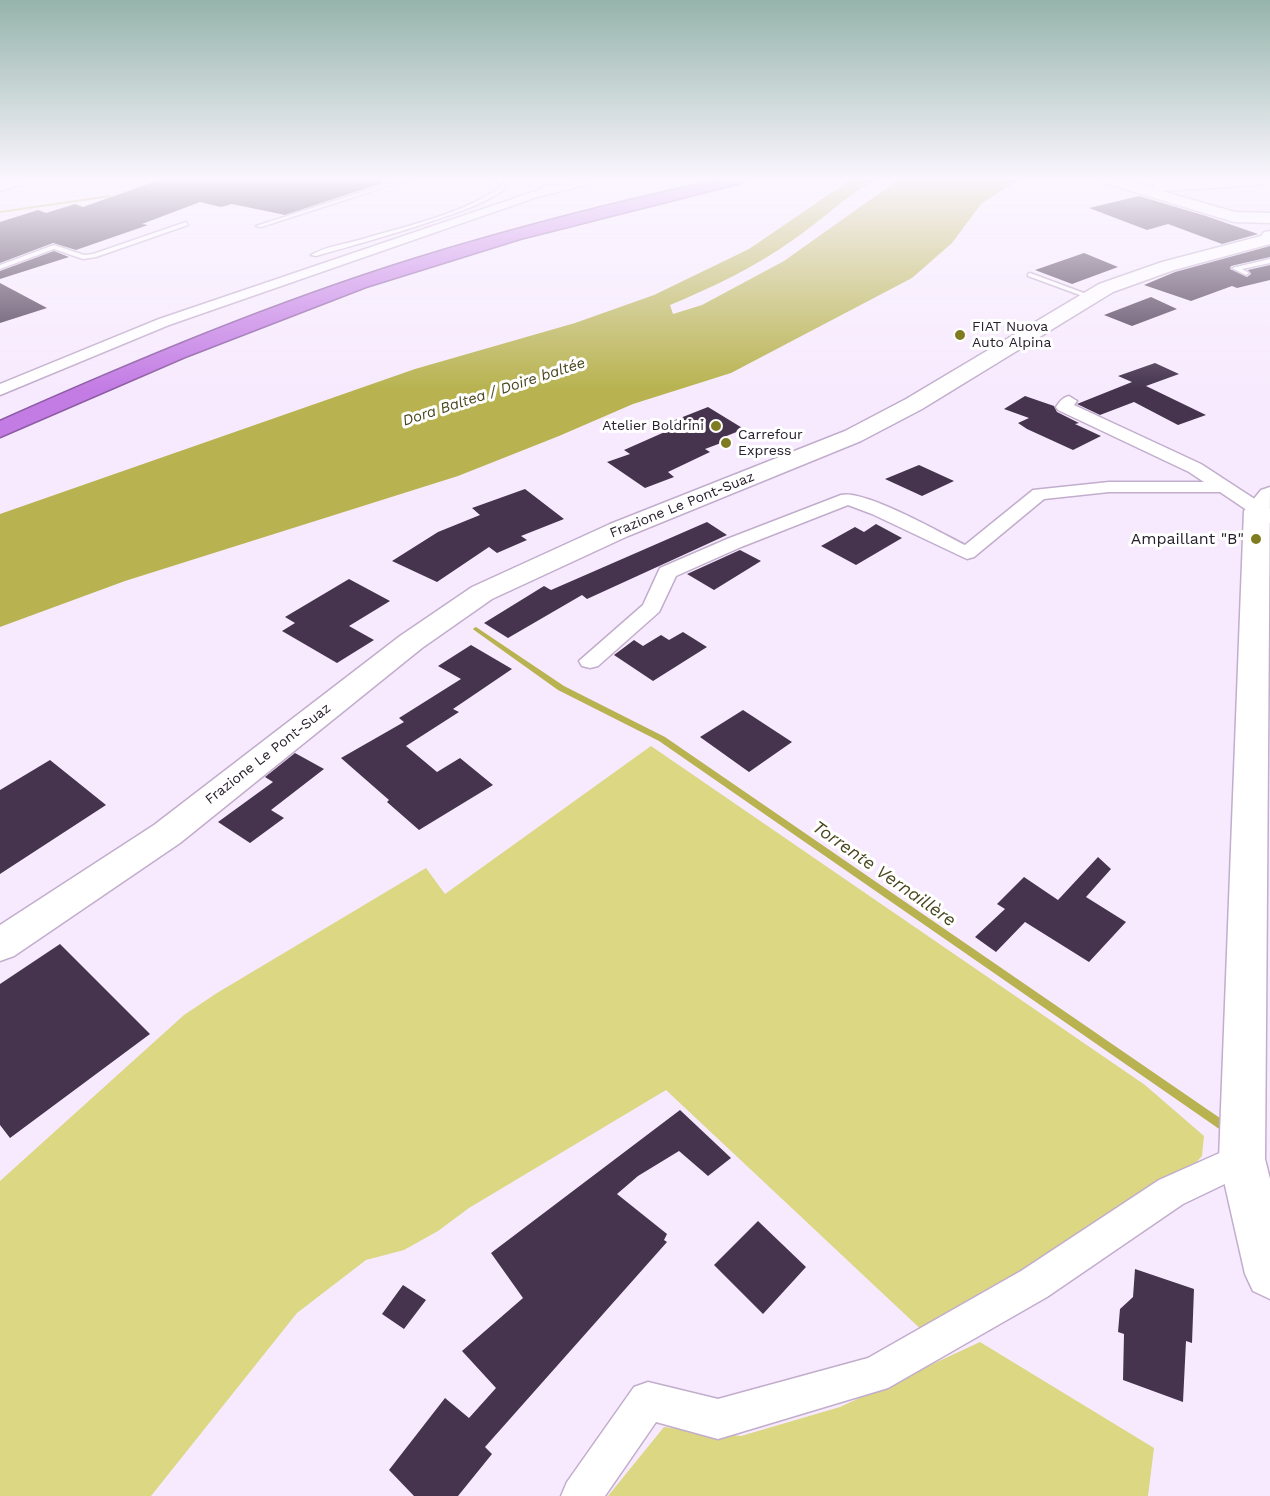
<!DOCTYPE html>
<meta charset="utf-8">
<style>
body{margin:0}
canvas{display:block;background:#f7eafe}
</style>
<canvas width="1270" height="1496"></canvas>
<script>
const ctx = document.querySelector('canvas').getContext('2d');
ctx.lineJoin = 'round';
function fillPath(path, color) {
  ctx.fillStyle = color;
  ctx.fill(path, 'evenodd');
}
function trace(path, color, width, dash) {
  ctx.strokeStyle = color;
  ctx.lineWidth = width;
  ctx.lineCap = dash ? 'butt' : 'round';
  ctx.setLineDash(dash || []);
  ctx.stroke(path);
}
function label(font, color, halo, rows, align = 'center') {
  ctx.font = font + ' "Work Sans",sans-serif';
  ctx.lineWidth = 6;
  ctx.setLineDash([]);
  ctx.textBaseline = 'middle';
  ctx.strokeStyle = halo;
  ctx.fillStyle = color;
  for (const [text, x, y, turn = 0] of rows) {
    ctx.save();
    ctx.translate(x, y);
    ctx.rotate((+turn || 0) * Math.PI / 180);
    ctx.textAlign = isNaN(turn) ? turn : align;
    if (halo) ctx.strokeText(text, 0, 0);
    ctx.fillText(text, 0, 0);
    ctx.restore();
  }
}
fillPath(new Path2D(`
 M651,746L1145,1085L1204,1136L1202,1156L1193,1166L927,1335L666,1090L469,1208L438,1231L404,1250L366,1260L297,1313L151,1496H0V1181L184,1015L217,993L426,868L445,894Z
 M980,1342L1154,1448L1148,1496H608L664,1427L741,1436L840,1407Z`), '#dbd782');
fillPath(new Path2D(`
 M850,180H875C845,196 821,221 793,240C755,267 713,287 670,305L673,314L702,305L784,261L898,180H1018L981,204L952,243L912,278L731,373L633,404L559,436L458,476L125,581L0,627V514L415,369L575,323L654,295L749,249Z`), '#b8b350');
fillPath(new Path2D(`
 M110,195L111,197L0,213V211Z
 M476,627L564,686L665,737L1233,1127L1234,1130L1233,1133L1229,1135L1225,1133L659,741L558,690L474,630L473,629L474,628Z`), '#b8b350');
fillPath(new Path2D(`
 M159,180H382V183L285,215L232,204L221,207L200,202L142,224L148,225L76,250L53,243L0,263V222L38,210L46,213L75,204L83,207Z
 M1139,196L1206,216L1258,234L1222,244L1168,224L1147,230L1089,208Z
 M1270,246V257L1231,266L1230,269L1247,277L1251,274L1248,270L1270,265V280L1237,288L1232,286L1191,301L1144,285L1175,272Z
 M54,251L69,257L0,279V271Z
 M1084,253L1118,267L1072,284L1035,270Z
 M0,283L47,308L0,323Z
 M1151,297L1177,309L1132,326L1104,315Z
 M1155,363L1179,374L1146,386L1206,415L1178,425L1134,402L1100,415L1077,404L1132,382L1118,376Z
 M1025,396L1054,406L1057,412L1079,423L1075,424L1101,436L1073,450L1027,429L1018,423L1029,418L1004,409Z
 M708,407L744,429L724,437L729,440L705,449L710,452L668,472L674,477L645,488L607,462L630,454L624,450L667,431L660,426Z
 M919,465L954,481L922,496L885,479Z
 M525,489L564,519L521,536L527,540L497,553L489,547L437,582L392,561L438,532L480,515L472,508Z
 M707,522L727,535L587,599L582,595L508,638L484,623L544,586L551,590Z
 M876,524L902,538L856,565L821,546L855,527L864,532Z
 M740,550L761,561L714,590L687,574Z
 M349,579L390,601L349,626L374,640L337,663L282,631L295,623L285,617Z
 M683,632L707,647L653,681L614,655L634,640L643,646L661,635L669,640Z
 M471,645L512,669L453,709L459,712L406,746L437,772L460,758L493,785L419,830L387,802L389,800L341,758L404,722L399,718L461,679L438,666Z
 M743,710L792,742L749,772L700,737Z
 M295,753L324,769L271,810L284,818L250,843L218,822L273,782L265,777Z
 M50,760L106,805L0,874V790Z
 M1098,857L1111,869L1086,897L1126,922L1089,962L1025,922L996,952L975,937L1005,909L997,904L1024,877L1058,900Z
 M60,944L150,1034L10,1138L0,1125V984Z
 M680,1110L731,1158L708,1176L679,1151L638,1176L617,1194L667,1234L664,1240L667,1242L485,1447L492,1454L458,1496H414L389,1470L445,1398L469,1418L496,1388L462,1351L523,1298L491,1253Z
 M758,1221L806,1267L763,1314L714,1265Z
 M1135,1269L1194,1289L1192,1343L1186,1341L1183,1402L1123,1380L1124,1334L1118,1332L1120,1309L1133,1297Z
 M403,1285L426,1300L404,1329L382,1314Z`), '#46344e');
const lane = new Path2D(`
 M400,180H407L261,227L256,226Z
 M496,180H501L506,188C483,205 456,213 429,222C392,235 354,245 316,256L311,255C324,247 344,244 359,240C406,226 460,215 501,187Z
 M186,222L188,225L96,257L83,259L54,249L0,269V265L54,245L84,255L93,254Z
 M1270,259V263L1242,269L1249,273L1246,275L1232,268Z
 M1030,273L1092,296L1093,297L1088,298L1028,276V274Z`);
const street = new Path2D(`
 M577,180H588L585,185L537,197L169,325L0,395V384L159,319L542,189L543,186L566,185Z
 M1069,396L1077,401L1074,405L1201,464L1270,509V523L1263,521L1220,492H1109L1044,499L974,557L967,559L872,514L848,505L741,547L676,576L659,612L598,666L590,668L582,666L579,661L643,605L660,568L727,539L841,495C864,489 941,533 965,545L1033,490L1109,482H1204L1189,472L1058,410L1056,407C1060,401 1062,398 1069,396Z
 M1242,1143L1254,1148L1259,1159L1254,1170L1183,1204L1047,1297L888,1388L718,1439L656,1422L605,1496H561L567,1482L634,1387L648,1382L718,1399L868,1358L1021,1271L1159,1180Z`);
const secondary = new Path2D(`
 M6,180H29L26,183L0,191V181Z
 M1102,180H1125L1154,188V183L1160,181L1266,180L1264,183L1259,185L1162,191L1235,212L1270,213V223L1234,222L1105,183Z
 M1270,231V244L1174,270L1113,292L922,409L861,441L628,536L492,599L422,648L180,843L14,956L0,961V925L154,825L400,636L472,587L610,524L845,431L906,399L1099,284L1162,262L1261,236L1264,232Z
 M1270,487L1265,1159L1270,1179V1299L1253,1291L1245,1274L1219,1159L1244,511L1261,490Z`);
const highway = new Path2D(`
 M718,180H744L741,183L520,239L366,287L185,357L0,437V421C135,361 273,303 414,259C514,228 616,202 718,180Z`);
trace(lane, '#c2adcc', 3);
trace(street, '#c2adcc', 3);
trace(secondary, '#c2adcc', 3);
trace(highway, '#8d5ca4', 3);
fillPath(lane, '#fff');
fillPath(street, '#fff');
fillPath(secondary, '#fff');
fillPath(highway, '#c37ce4');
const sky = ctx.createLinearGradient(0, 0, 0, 389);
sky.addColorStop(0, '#95b4ab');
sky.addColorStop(0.46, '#fbf6ff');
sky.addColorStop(1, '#fbf6ff00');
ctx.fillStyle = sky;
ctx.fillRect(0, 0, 1270, 389);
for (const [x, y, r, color] of [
 [960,335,6,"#7f7b21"],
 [716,426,6,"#7f7b21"],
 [726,443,6,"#7f7b21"],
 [1256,539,6,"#7f7b21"]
]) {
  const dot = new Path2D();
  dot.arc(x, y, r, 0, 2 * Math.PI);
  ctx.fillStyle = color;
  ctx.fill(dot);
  trace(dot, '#fff', 2);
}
label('14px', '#28202c', '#fff', [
 ["FIAT Nuova",972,327],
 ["Auto Alpina",972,343],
 ["Atelier Boldrini",704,426,"right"],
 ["Carrefour",738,435],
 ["Express",738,451]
], 'left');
label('14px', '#28202c', '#fff', [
 ["Frazione Le Pont-Suaz",682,505,-22],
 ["Frazione Le Pont-Suaz",268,754,-38]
]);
label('italic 15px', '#4a481f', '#fff', [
 ["Dora Baltea / Doire baltée",494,392,-18]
]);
label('16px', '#28202c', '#fff', [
 ["Ampaillant \"B\"",1244,539]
], 'right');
label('italic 18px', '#4a481f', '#fff', [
 ["Torrente Vernaillère",884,874,35]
]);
</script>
